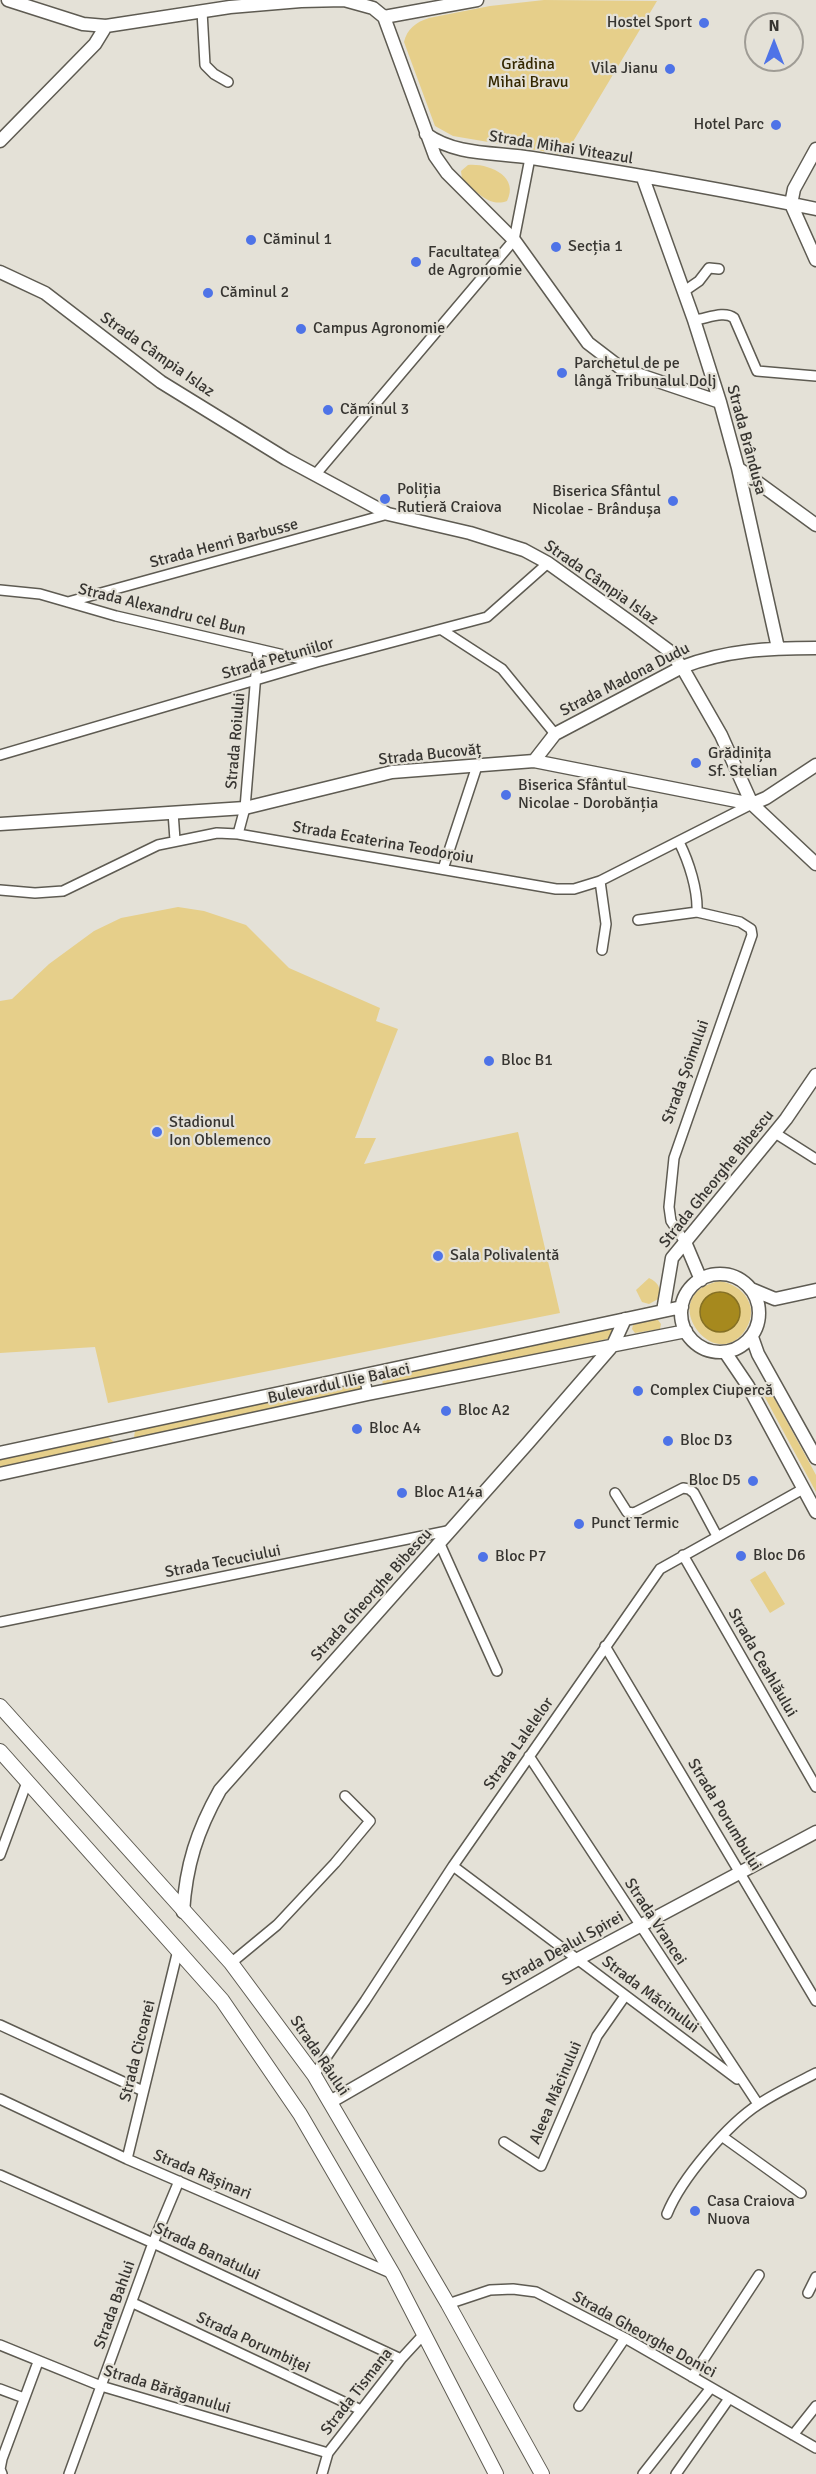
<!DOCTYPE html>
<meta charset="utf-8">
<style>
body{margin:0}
#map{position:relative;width:816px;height:2474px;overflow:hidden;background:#e4e1d7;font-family:Signika,sans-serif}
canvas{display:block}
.north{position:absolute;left:744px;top:12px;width:60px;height:60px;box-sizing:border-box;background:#e4e1d7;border:2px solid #9f9c95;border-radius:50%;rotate:0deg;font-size:16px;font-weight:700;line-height:24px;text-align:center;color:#373531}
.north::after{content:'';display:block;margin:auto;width:21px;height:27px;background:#4e73e7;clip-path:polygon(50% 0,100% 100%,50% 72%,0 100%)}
</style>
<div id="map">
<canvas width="816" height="2474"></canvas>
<div class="north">N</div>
</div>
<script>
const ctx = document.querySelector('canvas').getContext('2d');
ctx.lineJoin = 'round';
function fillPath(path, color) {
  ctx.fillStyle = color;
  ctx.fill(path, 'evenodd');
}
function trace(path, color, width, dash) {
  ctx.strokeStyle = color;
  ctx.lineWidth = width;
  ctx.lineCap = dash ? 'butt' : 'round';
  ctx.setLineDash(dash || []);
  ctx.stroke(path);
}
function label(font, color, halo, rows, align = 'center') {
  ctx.font = font + ' Signika,sans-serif';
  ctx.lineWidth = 4.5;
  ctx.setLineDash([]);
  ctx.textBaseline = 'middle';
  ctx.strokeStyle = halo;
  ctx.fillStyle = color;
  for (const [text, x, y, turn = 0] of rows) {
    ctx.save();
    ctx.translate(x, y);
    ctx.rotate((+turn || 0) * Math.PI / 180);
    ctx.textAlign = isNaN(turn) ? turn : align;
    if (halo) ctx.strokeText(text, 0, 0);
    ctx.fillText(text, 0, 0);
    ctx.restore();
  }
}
fillPath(new Path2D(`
 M544,0L657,1L565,155L453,136L435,126L404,42C407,29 416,22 429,18L490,6Z
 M468,165C488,163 520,176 507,201C489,208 475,190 462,179L461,171Z
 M178,907L204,911L246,925L289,968L380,1008L376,1021L398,1029L355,1138H376L364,1164L518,1132L560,1313L108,1403L95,1347L0,1353V1001L12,999L49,964L94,931L121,918Z
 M649,1278C659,1283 660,1287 660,1298L649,1304L642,1302L636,1290Z
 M720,1281C743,1285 760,1306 746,1329C715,1378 652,1294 720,1281Z
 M651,1320H658L661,1324L660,1329L635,1333L632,1329L633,1325Z
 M609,1328L615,1332L612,1338L386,1386L382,1382L383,1378L389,1375Z
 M362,1382L368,1388L136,1440L134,1437L135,1431Z
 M767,1385L816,1475V1492L760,1388Z
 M108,1437L114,1442L111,1446L0,1470V1460Z
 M765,1571L785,1604L770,1613L750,1580Z`), '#e6cf8a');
const water = new Path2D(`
 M700 1312a20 20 0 1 1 40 0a20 20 0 1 1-40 0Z`);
fillPath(water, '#a6891e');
trace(water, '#857024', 1.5);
const street = new Path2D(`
 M202,11L205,65L214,74L228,82
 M683,292L699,281L709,268L719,269
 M694,320C706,319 724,310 734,318L757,371L816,376
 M315,475L514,240L530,158
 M0,590L40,594L116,616L314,662
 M68,602L388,514
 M442,630L502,669L555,734
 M0,755L317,662L487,617L548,563
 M173,812L175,840
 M238,834L245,808L258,649
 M679,842C689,862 698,890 697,912
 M443,869L477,766
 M600,881L606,924L602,950
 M0,890L35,893L63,891L158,845L217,833L238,834L556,889H574L600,881L752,804
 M638,920L697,912L740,922L751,929L752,935L745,955L674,1158L669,1207L671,1221L685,1242
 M775,1133L816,1159
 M364,1376L368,1394
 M615,1493L627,1512L634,1513L683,1488L689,1489L694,1493L717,1536
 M440,1544L497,1671
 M683,1555L816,1787
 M0,1622L452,1530
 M605,1646L816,2001
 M529,1756L758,2104
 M0,1855L27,1782
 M453,1866L737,2079
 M231,1963L277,1925L335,1863L370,1821L345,1796
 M0,2025L143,2091
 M314,2075L365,2001L453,1866L660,1569L803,1489
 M0,2099L127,2159L393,2274
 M723,2137L801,2193
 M504,2142L541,2166L597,2036L625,1996
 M127,2159L178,1950
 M0,2175L153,2243L401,2359
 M667,2214C681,2179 728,2124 759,2104C777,2092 797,2083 816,2073
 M808,2293L816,2277
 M133,2303L361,2410
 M448,2304L490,2290L513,2289L536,2292L625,2338L816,2448
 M0,2345L101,2386L328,2453
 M692,2377L759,2275
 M0,2389L24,2398
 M579,2406L625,2338
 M793,2435L816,2406
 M2,2474L0,2469L2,2459L38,2362
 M69,2474L153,2243L179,2181
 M322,2474L328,2453L401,2359L424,2334
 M643,2474L710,2389
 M676,2474L728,2400`);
const secondary = new Path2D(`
 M8,0L83,24L106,26L230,7L301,1L344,0L373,8L384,17L477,0
 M384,17L435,156L447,173L514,240L588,343L622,369L720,402
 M426,134C456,156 497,152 532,158C627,173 722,189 816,209
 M0,141L95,44L106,26
 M816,149L794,189L791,204L816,260
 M643,178L694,320L720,402L738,468L778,648
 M0,272L45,293L161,382L286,459L388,514L470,533L524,550L548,563L633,624L668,650L682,667L721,735L752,804L816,864
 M738,468L816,525
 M534,761L555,734L682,667C726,650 769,648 816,648
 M0,824L245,808L392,772L534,761L752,804L766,798L816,765
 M685,1242L701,1280
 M681 1313a39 39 0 1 1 78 0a39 39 0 1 1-78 0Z
 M751,1289L775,1299L816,1290
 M663,1311L672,1258L786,1119L816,1075
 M752,1337L758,1354L816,1458
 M725,1352L748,1386L816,1512
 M0,1453L682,1307
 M0,1474L368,1394L686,1331
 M183,1912C186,1865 197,1831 220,1790L528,1443L613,1345L625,1319
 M330,2102L578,1959L816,1832`);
const primary = new Path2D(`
 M0,1706L231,1963L314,2075L448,2304L542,2474
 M0,1751L222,2000L300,2114L393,2274L496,2474`);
trace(street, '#5e5b52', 12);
trace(secondary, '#5e5b52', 15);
trace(primary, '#5e5b52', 16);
trace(street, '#fff', 9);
trace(secondary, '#fff', 12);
trace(primary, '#fff', 14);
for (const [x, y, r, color] of [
 [704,23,6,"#4e73e7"],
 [670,69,6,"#4e73e7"],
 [776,125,6,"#4e73e7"],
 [251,240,6,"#4e73e7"],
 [556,247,6,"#4e73e7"],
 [416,262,6,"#4e73e7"],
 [208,293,6,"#4e73e7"],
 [301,329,6,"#4e73e7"],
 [562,373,6,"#4e73e7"],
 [328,410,6,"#4e73e7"],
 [385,499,6,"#4e73e7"],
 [673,501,6,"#4e73e7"],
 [696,763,6,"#4e73e7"],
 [506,795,6,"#4e73e7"],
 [489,1061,6,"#4e73e7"],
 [157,1132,6,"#4e73e7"],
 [438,1256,6,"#4e73e7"],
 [638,1391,6,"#4e73e7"],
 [446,1411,6,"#4e73e7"],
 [357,1429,6,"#4e73e7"],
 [668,1441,6,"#4e73e7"],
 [753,1481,6,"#4e73e7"],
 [402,1493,6,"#4e73e7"],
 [579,1524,6,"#4e73e7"],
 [741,1556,6,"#4e73e7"],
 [483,1557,6,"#4e73e7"],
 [695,2211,6,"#4e73e7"]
]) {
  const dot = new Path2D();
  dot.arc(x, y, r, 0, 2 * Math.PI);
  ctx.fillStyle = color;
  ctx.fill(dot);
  trace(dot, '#e4e1d7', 2);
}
label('16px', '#373531', '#e4e1d7', [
 ["Hostel Sport",692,23,"right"],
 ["Vila Jianu",658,69,"right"],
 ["Hotel Parc",764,125,"right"],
 ["Căminul 1",263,240],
 ["Secția 1",568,247],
 ["Facultatea",428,253],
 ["de Agronomie",428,271],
 ["Căminul 2",220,293],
 ["Campus Agronomie",313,329],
 ["Parchetul de pe",574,364],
 ["lângă Tribunalul Dolj",574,382],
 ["Căminul 3",340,410],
 ["Poliția",397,490],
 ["Rutieră Craiova",397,508],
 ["Biserica Sfântul",661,492,"right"],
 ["Nicolae - Brândușa",661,510,"right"],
 ["Grădinița",708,754],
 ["Sf. Stelian",708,772],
 ["Biserica Sfântul",518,786],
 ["Nicolae - Dorobănția",518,804],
 ["Bloc B1",501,1061],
 ["Stadionul",169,1123],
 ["Ion Oblemenco",169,1141],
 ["Sala Polivalentă",450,1256],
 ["Complex Ciupercă",650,1391],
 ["Bloc A2",458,1411],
 ["Bloc A4",369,1429],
 ["Bloc D3",680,1441],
 ["Bloc D5",741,1481,"right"],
 ["Bloc A14a",414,1493],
 ["Punct Termic",591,1524],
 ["Bloc D6",753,1556],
 ["Bloc P7",495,1557],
 ["Casa Craiova",707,2202],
 ["Nuova",707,2220]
], 'left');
label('16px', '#342800', '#e4e1d7', [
 ["Grădina",528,65],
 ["Mihai Bravu",528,83]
]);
label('16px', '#373531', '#e4e1d7', [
 ["Strada Mihai Viteazul",561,148,9],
 ["Strada Câmpia Islaz",157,355,35],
 ["Strada Brândușa",746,440,75],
 ["Strada Henri Barbusse",224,544,-15],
 ["Strada Câmpia Islaz",601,583,35],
 ["Strada Alexandru cel Bun",162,610,14],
 ["Strada Petuniilor",278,659,-16],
 ["Strada Madona Dudu",625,680,-27],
 ["Strada Roiului",236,741,-85],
 ["Strada Bucovăț",430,755,-6],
 ["Strada Ecaterina Teodoroiu",383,843,10],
 ["Strada Șoimului",686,1072,-70],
 ["Strada Gheorghe Bibescu",717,1179,-51],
 ["Bulevardul Ilie Balaci",339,1384,-12],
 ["Strada Tecuciului",223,1562,-11],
 ["Strada Gheorghe Bibescu",372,1595,-48],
 ["Strada Ceahlăului",762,1663,60],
 ["Strada Lalelelor",519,1744,-55],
 ["Strada Porumbului",724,1815,59],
 ["Strada Vrancei",655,1922,57],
 ["Strada Dealul Spirei",563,1949,-29],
 ["Strada Măcinului",650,1995,37],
 ["Strada Cicoarei",138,2051,-76],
 ["Strada Râului",319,2056,56],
 ["Aleea Măcinului",556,2093,-67],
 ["Strada Rășinari",202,2175,23],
 ["Strada Banatului",207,2252,25],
 ["Strada Bahlui",115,2305,-70],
 ["Strada Gheorghe Donici",644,2335,29],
 ["Strada Porumbiței",253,2343,25],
 ["Strada Bărăganului",167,2390,17],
 ["Strada Tismana",357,2392,-52]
]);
</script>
